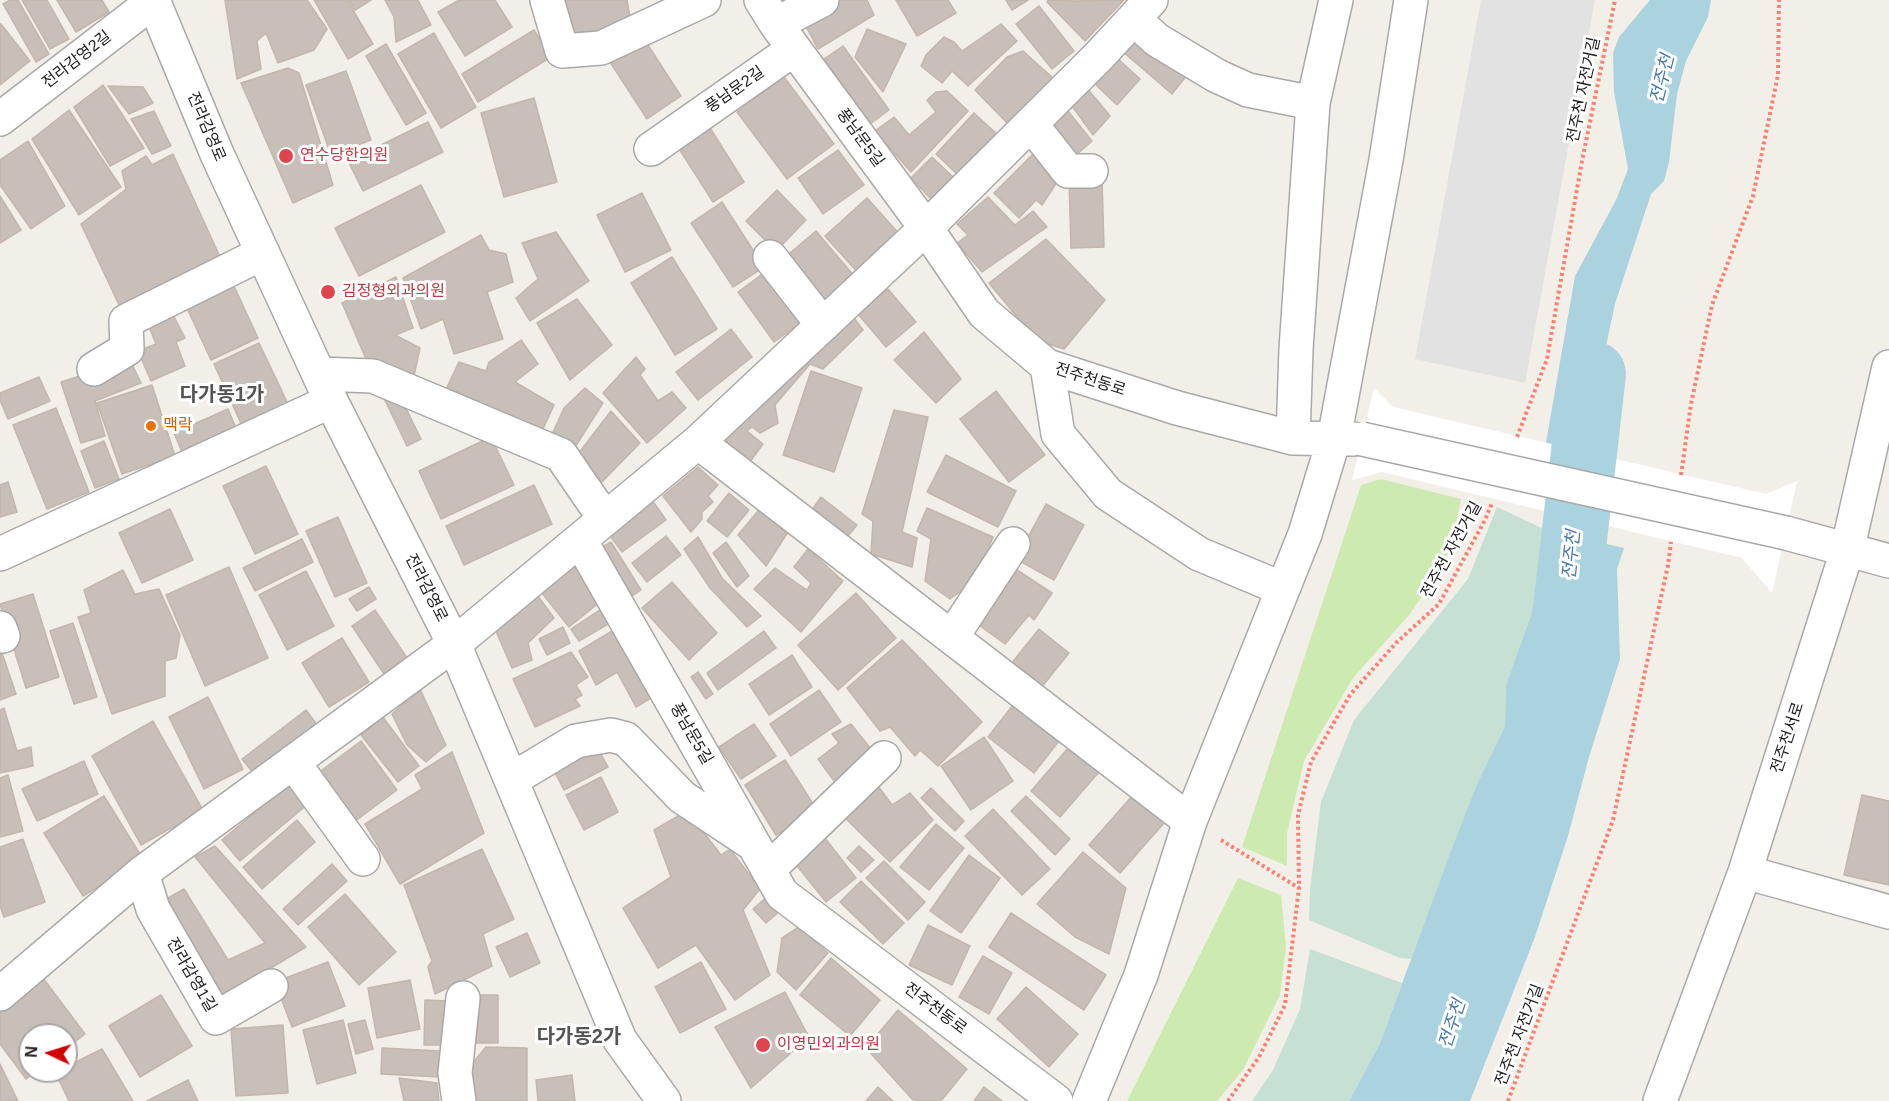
<!DOCTYPE html>
<meta charset="utf-8">
<style>
body{margin:0}
#map{position:relative;width:1889px;height:1101px;overflow:hidden;background:#f2efe9;font-family:Arial,sans-serif}
canvas{display:block}
.north{position:absolute;left:18px;top:1023px;width:60px;height:60px;box-sizing:border-box;background:#fff;border:2px solid #a7a7a7;border-radius:50%;rotate:274deg;font-size:16px;font-weight:700;line-height:24px;text-align:center;color:#222}
.north::after{content:'';display:block;margin:auto;width:21px;height:27px;background:#d40000;clip-path:polygon(50% 0,100% 100%,50% 72%,0 100%)}
</style>
<div id="map">
<canvas width="1889" height="1101"></canvas>
<div class="north">N</div>
</div>
<script>
const ctx = document.querySelector('canvas').getContext('2d');
ctx.lineJoin = 'round';
function fillPath(path, color) {
  ctx.fillStyle = color;
  ctx.fill(path, 'evenodd');
}
function trace(path, color, width, dash) {
  ctx.strokeStyle = color;
  ctx.lineWidth = width;
  ctx.lineCap = dash ? 'butt' : 'round';
  ctx.setLineDash(dash || []);
  ctx.stroke(path);
}
function label(font, color, halo, rows, align = 'center') {
  ctx.font = font + ' Arial,"Noto Sans KR",sans-serif';
  ctx.lineWidth = 6;
  ctx.setLineDash([]);
  ctx.textBaseline = 'middle';
  ctx.strokeStyle = halo;
  ctx.fillStyle = color;
  for (const [text, x, y, turn = 0] of rows) {
    ctx.save();
    ctx.translate(x, y);
    ctx.rotate((+turn || 0) * Math.PI / 180);
    ctx.textAlign = isNaN(turn) ? turn : align;
    if (halo) ctx.strokeText(text, 0, 0);
    ctx.fillText(text, 0, 0);
    ctx.restore();
  }
}
fillPath(new Path2D(`
 M1381,479L1461,499L1453,539L1442,568L1409,615L1353,678L1304,761L1287,833V866L1242,847L1361,485Z
 M1238,878L1281,895L1286,947L1280,995L1243,1070L1217,1101H1127Z`), '#cdebb0');
fillPath(new Path2D(`
 M1497,507L1546,530L1531,615L1506,685L1505,726L1477,784L1411,959L1400,958L1309,920L1310,890L1321,802L1354,720L1468,579Z
 M1310,949L1402,983L1380,1043L1349,1101H1252L1273,1070L1300,1009Z`), '#c6e0d4');
fillPath(new Path2D(`
 M1481,0H1595L1525,383L1415,359Z`), '#e2e2e2');
fillPath(new Path2D(`
 M1650,0H1711L1708,17L1686,61L1677,94L1669,162L1664,181L1651,194L1615,304L1606,346L1602,420L1609,471L1544,454L1575,276L1616,200L1628,169L1614,92L1613,53L1619,37Z
 M1546,530L1624,548L1617,569L1620,659L1589,757L1568,836L1535,937L1470,1101H1349L1380,1043L1451,851L1477,784L1505,726L1506,685L1531,615Z`), '#aad3df');
fillPath(new Path2D(`
 M1374,388L1393,407L1766,494L1797,481L1772,593L1742,558L1382,472L1352,480Z`), '#fff');
trace(new Path2D(`
 M1564,626L1593,374`), '#aad3df', 66);
const building = new Path2D(`
 M10,0H18L49,54L36,62L3,4Z
 M22,0H47L69,39L50,49Z
 M57,0H102L109,12L76,32Z
 M225,0H307L327,29L314,50L278,63L266,33L257,41L261,69L237,79Z
 M314,0H347L373,44L348,59Z
 M349,0H371L355,10Z
 M385,0H418L431,25L396,42L394,17Z
 M459,0H495L512,27L465,56L438,12Z
 M560,0H627L630,17L576,39Z
 M841,0H867L874,15L818,49L803,21Z
 M896,0H948L956,13L917,36Z
 M1006,0H1028L1012,10Z
 M1048,0L1074,1L1124,0L1085,41L1047,2Z
 M1039,6L1074,51L1052,69L1016,24Z
 M1,24L30,61L0,85V24Z
 M1001,24L1017,41L968,86L952,71L942,83L921,66L926,55L944,37L954,42L962,51Z
 M867,29L906,44L883,92L855,57Z
 M534,30L551,57L478,102L462,74Z
 M1137,32L1187,75L1172,94L1122,51Z
 M434,33L476,107L441,128L398,54Z
 M644,39L681,96L647,119L610,62Z
 M386,44L426,113L406,125L366,56Z
 M843,46L889,110L870,124L824,59Z
 M1023,51L1053,78L1009,125L975,90L1007,57Z
 M1117,58L1140,79L1117,105L1094,83Z
 M288,68L299,73L333,185L293,203L241,83Z
 M346,71L371,140L331,155L306,85Z
 M784,77L834,144L787,179L737,112Z
 M103,85L144,148L110,166L74,107Z
 M108,86L143,87L153,103L129,114Z
 M1087,88L1110,116L1093,135L1072,106Z
 M947,91L968,111L911,172L875,131L894,117L909,135L936,112L927,100L936,92Z
 M534,98L557,182L504,197L481,113Z
 M69,110L121,187L79,215L32,139Z
 M1067,110L1092,141L1073,158L1050,129Z
 M154,111L171,146L152,154L131,119Z
 M974,113L998,135L960,177L936,154Z
 M428,122L443,152L363,191L348,161Z
 M707,123L744,182L713,202L676,144Z
 M28,141L65,206L31,229L0,185V160Z
 M838,150L864,185L823,214L798,178Z
 M1036,151L1061,176L1042,205L1036,200L1019,218L994,193Z
 M173,154L221,259L120,307L81,224L126,189L122,171L146,156L152,165Z
 M932,157L953,177L931,199L911,178Z
 M1102,179L1104,247L1071,248L1069,180Z
 M421,185L445,232L359,276L335,228Z
 M777,190L806,220L776,251L746,221Z
 M642,193L671,250L625,272L597,215Z
 M0,196L21,230L0,243Z
 M988,197L1015,225L1033,211L1047,227L982,272L957,243L968,235L957,224Z
 M867,198L901,236L859,274L825,236Z
 M722,202L764,267L733,287L691,223Z
 M816,231L855,277L823,304L784,258Z
 M556,232L589,281L530,321L516,298L538,279L522,243Z
 M481,235L489,250L506,254L513,282L487,292L503,339L454,354L443,319L421,329L403,278Z
 M1046,239L1105,300L1064,349L1036,340L989,283Z
 M672,257L717,329L675,355L631,283Z
 M769,269L805,320L774,342L738,292Z
 M396,277L413,328L395,335L420,348L414,376L366,359L342,303Z
 M233,284L258,338L211,360L186,306Z
 M888,289L916,322L886,347L858,314Z
 M577,299L612,345L570,380L537,323Z
 M171,311L185,338L176,342L185,366L151,381L138,351L156,344L147,322Z
 M854,318L863,330L823,369L810,364L775,405L778,423L760,433L752,427L747,431L763,444L747,466L719,432Z
 M731,329L752,357L698,400L676,372Z
 M924,332L961,379L936,403L894,360Z
 M521,340L538,364L515,382L554,405L542,431L447,387L459,362L486,371L489,362Z
 M259,343L289,406L243,428L214,364Z
 M636,357L645,369L640,375L658,401L672,392L686,408L647,443L603,393Z
 M130,360L141,383L95,401L105,436L81,443L61,382Z
 M811,371L862,388L834,472L783,455Z
 M39,377L50,401L8,419L0,400V393Z
 M152,385L175,456L122,474L97,403Z
 M396,388L421,439L407,446L382,394Z
 M585,388L603,403L570,455L549,441L564,408Z
 M996,391L1045,455L1009,482L960,419Z
 M56,408L89,492L47,509L13,425Z
 M228,409L239,435L185,459L174,433Z
 M894,410L928,417L902,532L917,538L912,567L871,554L873,521L862,514Z
 M611,411L640,443L600,484L575,458Z
 M491,437L514,485L441,519L419,471Z
 M104,441L119,479L95,488L81,451Z
 M946,455L1016,491L998,527L927,492Z
 M266,466L298,534L255,554L223,486Z
 M698,467L718,485L708,496L713,502L702,512V519L691,532L663,496Z
 M8,482L17,512L0,517V485Z
 M534,485L552,524L464,565L446,526Z
 M729,493L749,510L727,537L707,521Z
 M821,497L857,525L847,537L812,510Z
 M652,500L666,520L622,552L608,533Z
 M1046,504L1084,525L1054,580L1016,559Z
 M927,508L993,537L982,565L969,585L950,599L925,581L931,539L917,531Z
 M170,509L193,560L142,583L119,533Z
 M758,511L788,532L766,566L738,535Z
 M338,517L367,583L335,597L306,531Z
 M666,536L681,555L647,582L632,563Z
 M698,537L722,578L761,616L747,627L710,588L684,549Z
 M302,539L313,562L255,591L243,568Z
 M611,542L641,590L632,596L602,547Z
 M726,542L749,576L737,587L713,553Z
 M808,549L843,581L801,632L754,589L775,568L807,590L811,583L794,567Z
 M561,560L583,565L600,602L569,627L534,583Z
 M1011,566L1052,593L1034,620L1029,615L1005,644L976,623Z
 M229,567L268,658L205,686L166,595Z
 M123,570L135,594L159,589L180,635L176,658L165,661V696L112,714L78,617L91,613L84,590Z
 M306,571L334,626L287,650L259,595Z
 M672,582L717,633L689,660L642,608Z
 M369,587L376,599L357,611L349,599Z
 M532,588L554,618L528,643L532,660L512,668L495,629Z
 M856,593L896,638L838,690L798,645Z
 M33,594L59,677L26,688L0,604Z
 M607,605L615,620L579,641L571,629Z
 M375,610L409,661L386,677L352,626Z
 M73,623L97,697L74,704L50,631Z
 M563,627L570,643L547,655L539,639Z
 M617,628L656,695L636,707L617,672L596,685L579,651Z
 M1039,629L1069,653L1041,688L1011,664Z
 M764,631L776,648L718,690L707,673Z
 M342,638L369,682L329,707L302,663Z
 M902,640L982,722L938,766L920,750L915,756L890,727L880,731L847,688Z
 M571,652L588,677L576,685L582,695L575,699L580,706L535,727L513,679Z
 M2,653L16,694L0,700V654Z
 M792,655L812,687L769,715L749,684Z
 M698,672L713,694L706,699L691,677Z
 M420,689L446,745L426,762L407,745L392,714Z
 M819,690L841,722L791,756L770,724Z
 M208,697L243,769L204,789L169,717Z
 M1013,705L1059,741L1034,773L988,737Z
 M4,708L17,751L31,747L33,766L0,773V710Z
 M306,710L321,730L258,779L242,759Z
 M383,717L419,766L398,782L361,735Z
 M153,721L203,810L141,845L92,756Z
 M754,724L776,756L741,779L719,747Z
 M851,724L875,754L837,785L818,759L839,743L832,734Z
 M984,737L1013,781L971,810L941,766Z
 M361,741L397,790L350,825L314,776Z
 M597,747L608,767L564,790L553,769Z
 M1069,747L1099,772L1060,817L1031,791Z
 M452,752L484,833L400,884L365,824L422,789L415,775Z
 M785,760L817,810L776,835L745,785Z
 M84,761L98,794L37,821L22,789Z
 M8,775L23,831L0,837V778Z
 M601,777L618,812L584,830L566,795Z
 M290,783L308,804L240,861L222,840Z
 M878,786L892,805L910,793L933,820L890,862L841,814Z
 M931,788L964,821L955,831L921,798Z
 M1133,795L1164,823L1120,873L1089,845Z
 M1862,795L1889,801V885L1844,875Z
 M104,796L143,859L83,896L44,833Z
 M1026,796L1070,839L1055,855L1011,811Z
 M993,809L1050,869L1022,895L965,836Z
 M680,815L698,825L721,855L730,849L760,889L743,910L770,975L735,1000L696,945L658,968L623,908L671,877L654,830Z
 M297,820L315,842L262,889L243,867Z
 M936,824L964,848L929,890L900,867Z
 M821,833L856,878L826,902L790,857Z
 M23,839L45,902L4,917L0,906V847Z
 M215,846L306,947L219,999L161,902L184,889L228,960L265,943L195,857Z
 M859,846L874,860L861,872L847,858Z
 M482,849L514,919L483,934L492,966L435,994L428,967L432,961L404,885Z
 M1083,852L1126,888L1109,954L1075,937L1037,904Z
 M969,855L1000,878L961,933L930,911Z
 M884,861L925,902L908,920L866,878Z
 M332,864L347,881L298,925L283,909Z
 M861,881L904,923L883,944L840,902Z
 M345,894L396,952L359,985L308,927Z
 M768,896L781,910L766,923L753,909Z
 M1011,913L1106,975L1084,1010L989,947Z
 M928,925L970,946L952,985L909,965Z
 M799,927L828,953L796,990L777,972L782,938Z
 M527,933L540,963L510,977L496,947Z
 M983,956L1012,973L989,1014L959,997Z
 M831,958L880,1000L850,1036L800,995Z
 M328,962L345,1006L292,1027L275,982Z
 M701,962L726,1009L680,1033L655,987Z
 M43,978L85,1034L66,1049V1035H30V1071H37L26,1079L0,1044V1010Z
 M410,980L420,1029L377,1038L368,988Z
 M1026,987L1078,1034L1049,1067L997,1019Z
 M785,992L809,1037L751,1088L715,1027Z
 M161,995L192,1046L140,1077L109,1026Z
 M470,995H498V1043H470Z
 M425,1000L450,1001L448,1045H424Z
 M898,1010L967,1069L941,1101H917L912,1099L866,1048Z
 M343,1020L356,1073L317,1084L303,1030Z
 M365,1020L373,1049L356,1054L348,1024Z
 M283,1025L288,1093L236,1096L231,1029Z
 M486,1047L527,1048V1101H470L466,1071Z
 M382,1048L441,1051L439,1077L381,1074Z
 M102,1049L133,1101H69L55,1072L66,1071V1067Z
 M0,1064L18,1101H0Z
 M572,1075L575,1101H538L536,1080Z
 M399,1078L437,1083L439,1101H404Z
 M188,1080L198,1101H147Z
 M878,1087L893,1101H866Z
 M984,1087L1002,1101H974Z`);
fillPath(building, '#c7bfb8');
trace(building, '#c4b6ab', 1.5);
const minor = new Path2D(`
 M153,0L217,154L331,401L454,644L620,1040L664,1101
 M547,0L562,51L601,48L704,0
 M761,0L776,24L926,228L984,313L1047,366L1177,408L1293,438L1354,439
 M1134,19L1157,40L1217,76L1248,90L1313,103
 M776,24L822,0
 M0,119L155,0
 M1031,124L1068,171H1091
 M651,149L794,49
 M770,257L823,325
 M1047,366L1058,434L1108,494L1199,554L1283,589
 M94,369L127,349L126,321L263,253
 M319,374L373,376L561,455L605,519
 M1293,438L1296,349L1313,103L1336,0
 M698,442L1190,821
 M1786,533L1889,561
 M580,540L782,894L1056,1101
 M0,554L331,401
 M0,628L3,636
 M952,637L1013,544
 M293,762L363,859
 M511,780L576,741L611,735L626,739L682,797L750,842
 M768,870L884,758
 M1745,872L1889,912
 M142,873L153,909L216,1018L271,986
 M0,994L142,873L454,644L698,442L926,228L1098,57L1151,0
 M459,1101L455,1073L463,998
 M1089,1101L1141,975L1190,821L1305,534L1334,439L1386,160L1411,0
 M1660,1101L1745,872L1847,551L1889,367`);
trace(minor, '#a9a9a9', 36);
trace(new Path2D(`
 M1517,437L1547,359L1582,161L1615,0
 M1681,475L1691,404L1712,305L1753,196L1778,75L1779,0
 M1221,840L1299,888
 M1228,1101L1259,1057L1285,1005L1299,888L1298,815L1311,762L1350,695L1396,643L1439,604L1485,520L1492,503
 M1508,1101L1613,820L1668,565L1671,542`), '#fa8072', 4, [3, 3]);
trace(minor, '#fff', 33);
const minorBridge = new Path2D(`
 M1362,439L1786,533`);
trace(minorBridge, '#a9a9a9', 36, []);
trace(minorBridge, '#fff', 33);
for (const [x, y, r, color] of [
 [286,156,8,"#e0444e"],
 [328,292,8,"#e0444e"],
 [151,426,6,"#e8710a"],
 [763,1045,8,"#e0444e"]
]) {
  const dot = new Path2D();
  dot.arc(x, y, r, 0, 2 * Math.PI);
  ctx.fillStyle = color;
  ctx.fill(dot);
  trace(dot, '#fff', 2);
}
label('16px', '#222', '#fff', [
 ["전라감영2길",77,60,-38],
 ["풍남문2길",735,90,-35],
 ["전주천 자전거길",1584,90,-78],
 ["전라감영로",206,127,67],
 ["풍남문5길",860,138,54],
 ["전주천동로",1090,380,18],
 ["전주천 자전거길",1452,550,-61],
 ["전라감영로",426,588,63],
 ["풍남문5길",691,734,60],
 ["전주천서로",1788,738,-72],
 ["전라감영1길",191,975,60],
 ["전주천동로",935,1009,37],
 ["전주천 자전거길",1520,1035,-69]
]);
label('16px', '#be3a42', '#fff', [
 ["연수당한의원",300,156],
 ["김정형외과의원",342,292],
 ["이영민외과의원",777,1045]
], 'left');
label('16px', '#c56008', '#fff', [
 ["맥락",163,426]
], 'left');
label('italic 18px', '#4a7aab', '#fff', [
 ["전주천",1663,79,-76],
 ["전주천",1572,555,-84],
 ["전주천",1453,1024,-72]
]);
label('bold 20px', '#555', '#fff', [
 ["다가동1가",222,395],
 ["다가동2가",579,1037]
]);
</script>
